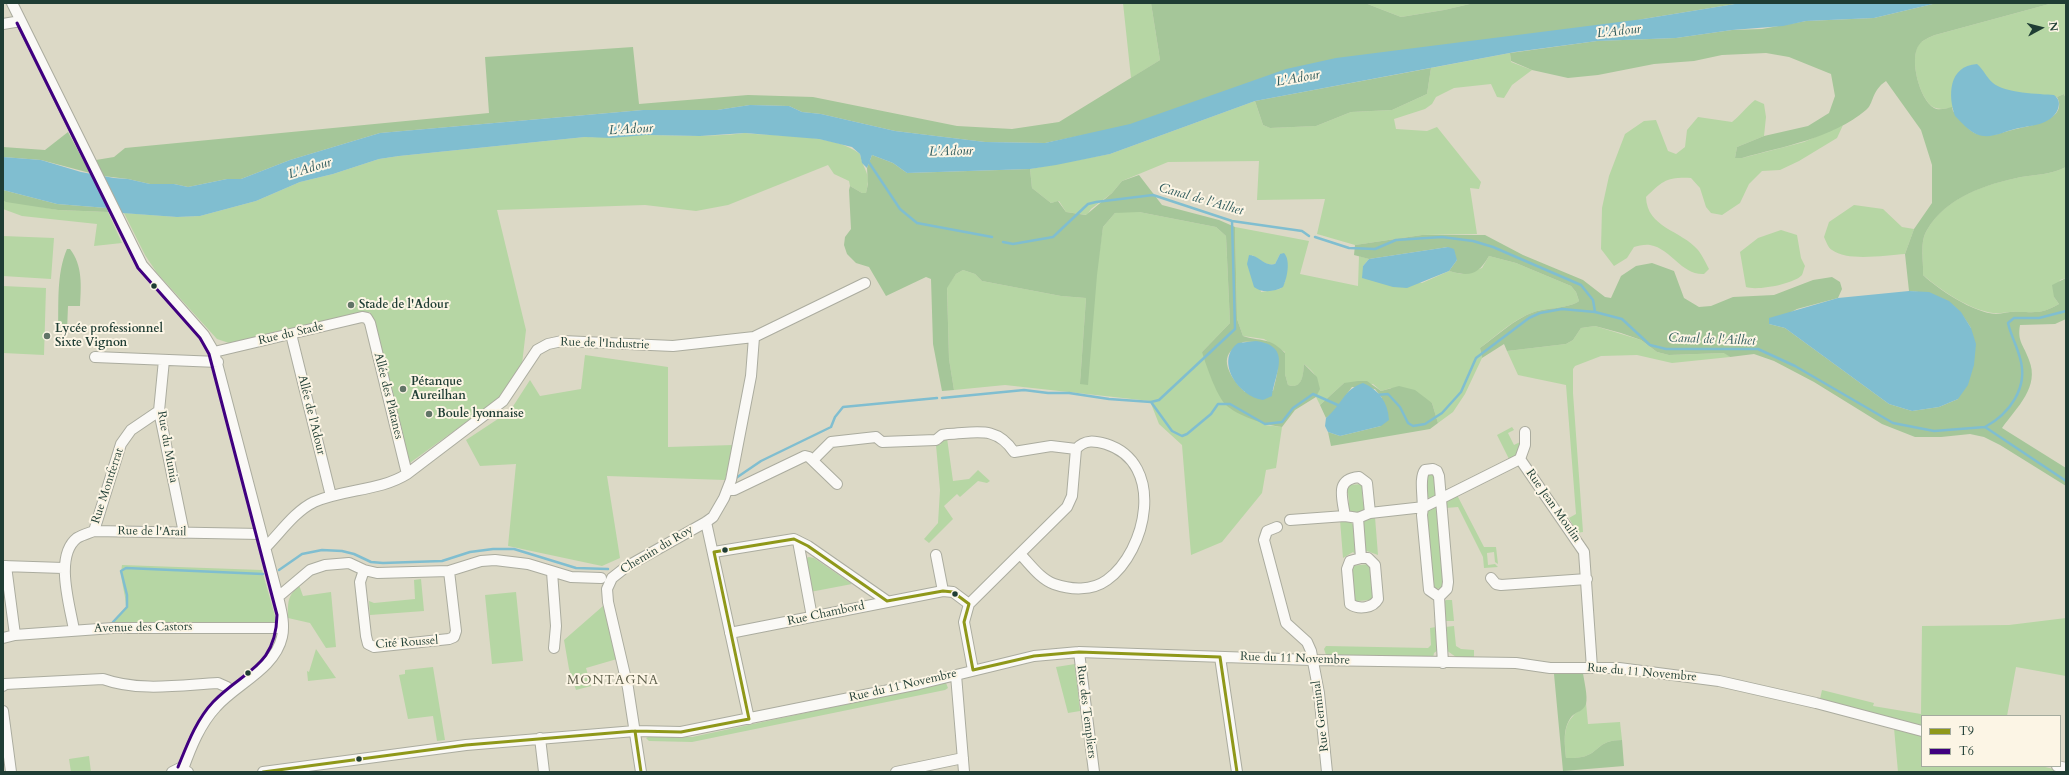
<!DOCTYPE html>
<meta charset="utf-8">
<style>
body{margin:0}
#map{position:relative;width:2069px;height:775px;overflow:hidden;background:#dcd9c6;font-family:Cardo,serif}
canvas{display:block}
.frame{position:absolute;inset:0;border:4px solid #1f3d34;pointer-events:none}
.legend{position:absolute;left:1921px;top:715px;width:140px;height:52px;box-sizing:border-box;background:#fcf5e5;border:1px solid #a4ab9e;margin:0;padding:5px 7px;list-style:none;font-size:12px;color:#1f3d34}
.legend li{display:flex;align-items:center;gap:8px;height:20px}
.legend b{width:20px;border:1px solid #a4ab9e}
.north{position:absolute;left:2021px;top:8px;width:40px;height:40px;-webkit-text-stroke:3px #fcf5e5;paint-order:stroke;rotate:83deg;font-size:11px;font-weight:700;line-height:16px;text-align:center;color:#1f3d34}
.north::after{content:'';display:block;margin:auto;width:14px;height:18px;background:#1f3d34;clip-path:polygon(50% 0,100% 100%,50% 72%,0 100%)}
</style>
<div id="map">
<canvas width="2069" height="775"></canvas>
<div class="frame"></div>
<ul class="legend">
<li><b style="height:5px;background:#8f981a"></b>T9</li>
<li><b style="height:5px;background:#400080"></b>T6</li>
</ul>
<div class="north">N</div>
</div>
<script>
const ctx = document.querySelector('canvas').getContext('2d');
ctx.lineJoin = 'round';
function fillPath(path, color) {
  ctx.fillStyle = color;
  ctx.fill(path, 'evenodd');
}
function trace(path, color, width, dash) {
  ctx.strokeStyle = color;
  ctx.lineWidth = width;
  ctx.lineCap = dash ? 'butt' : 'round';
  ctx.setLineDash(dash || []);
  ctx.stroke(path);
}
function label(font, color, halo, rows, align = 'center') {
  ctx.font = font + ' Cardo,serif';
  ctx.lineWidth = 4;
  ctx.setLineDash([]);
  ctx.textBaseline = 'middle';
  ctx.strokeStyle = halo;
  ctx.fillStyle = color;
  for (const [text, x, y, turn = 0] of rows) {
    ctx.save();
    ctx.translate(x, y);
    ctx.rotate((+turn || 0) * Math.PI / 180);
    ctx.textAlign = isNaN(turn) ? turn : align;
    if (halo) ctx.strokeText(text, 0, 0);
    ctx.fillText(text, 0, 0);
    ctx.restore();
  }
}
fillPath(new Path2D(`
 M1123,3H1151L1160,60L1131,78Z
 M1365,3H1474L1444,10L1401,17Z
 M2053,3H2066V99L2064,94L2057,97L1942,109C1940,109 1935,108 1933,107C1919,98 1909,58 1919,44C1923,40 1930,37 1935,35Z
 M1510,53L1511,62L1532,70L1512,85L1504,98L1497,97L1491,84L1454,88L1436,97L1432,104L1425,109L1394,119L1396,129L1427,131L1437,127L1481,182L1479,189L1470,188L1477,234L1422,235L1355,245L1317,234L1325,199L1257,200L1259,161L1168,162L1122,181L1112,193L1091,209L1087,215L1066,212L1059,201L1051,203L1032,188L1030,169L1110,154L1255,101L1263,125L1270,128L1316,126L1351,112L1392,110L1427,94L1431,68Z
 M1755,100L1764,104L1766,117L1764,136L1737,147L1735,158H1742L1804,142L1843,125L1837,138L1799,161L1780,170L1762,171L1749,184L1740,203L1722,215L1711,213L1706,207L1700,188L1691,178C1666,177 1663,181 1646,197C1647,228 1681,230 1698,250C1702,255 1706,263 1709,269L1704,274C1681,275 1672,249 1650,245C1645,244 1638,246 1634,247L1627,258L1614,266L1601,249L1602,208L1609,176L1625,134L1644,121L1656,120L1668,151L1676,154L1685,147L1687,130L1698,117L1732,122C1741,115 1746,107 1755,100Z
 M745,133C779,137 833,133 860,154C863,171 872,172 866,193H862L850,186L849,181L834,174L828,165L728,205L696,211L645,205L497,210L526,330L522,364L510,383L498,399L407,465L370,312L232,344L217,339L157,273L145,255L124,213L177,217L200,216L256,201L300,182L333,174L379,159L399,156L585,137C606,138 626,134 647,135C680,136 712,137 745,133Z
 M2066,167V278L2060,280L2054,297L2059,304C2041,314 2038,312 2018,312C2010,311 2001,314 1993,313C1970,310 1940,290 1923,275C1924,261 1919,243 1927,230C1946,197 1986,184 2021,177C2035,175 2053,174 2066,167Z
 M3,200L58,210L108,212L122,243L94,246L97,224L22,216L3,209Z
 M1854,205L1883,209L1902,227L1914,229L1905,254C1886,255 1848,262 1832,250C1828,248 1826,241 1824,237L1829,222Z
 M1123,211L1139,212L1216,227L1226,236L1230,323L1202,352L1265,425L1282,427L1276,468L1266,470L1262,493L1222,542L1191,555L1182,445L1159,424L1150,401L1005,385L954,390L949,359L947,287L956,274L963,270L975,274L982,281L1061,296L1086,298L1080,384L1103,227L1115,213Z
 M1235,227L1309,241L1300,274L1358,286L1359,256L1369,259L1363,266L1422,283L1449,271L1461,274L1482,268L1489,256L1516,263L1571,286L1576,292L1579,301C1571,308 1546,308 1534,312C1514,319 1497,335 1480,348L1482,358L1465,394L1453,412L1438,423L1432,403L1391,388L1381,391L1373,384L1344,383L1320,405L1316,397C1322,383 1316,373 1304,364C1303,375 1303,390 1288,385L1285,374V352L1264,339L1243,336L1237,319ZM1280,254L1287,261L1285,282L1280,289L1261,292L1252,255C1260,260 1266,266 1275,264Z
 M1781,230L1797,235L1801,258L1805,266C1804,268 1803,273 1802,275C1794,284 1757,291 1746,287L1740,252L1758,238Z
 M3,236L54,238L51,279L3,276Z
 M3,286L46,288L44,355L3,353Z
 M1595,326L1641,340L1657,352L1669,355L1725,353L1730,357L1672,363L1637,355L1601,356L1575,366L1573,369V393L1583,532L1576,533L1572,531L1575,529L1569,518L1576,514L1566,385L1518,375L1507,351L1566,344L1573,340L1581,328Z
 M585,355L668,367V447L733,445L725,480L607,476L620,558L602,566L508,546L516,464L480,466L466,440L510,411L530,380L540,396L581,389Z
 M1512,427L1514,430L1508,433L1514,445L1520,442L1521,448L1518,454L1509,459L1497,435Z
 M944,438H947L953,481L969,479L978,470L990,481L987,483L978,481L960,497L957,494L944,506L953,519L929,543L924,539L938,523L940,490L936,445H940Z
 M1429,473L1435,474L1438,496L1430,499L1427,496L1426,476Z
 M1363,484L1366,491H1362L1363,503H1367L1366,507L1360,514C1351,513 1349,512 1346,504L1349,503L1348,493H1345L1348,485Z
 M1457,495L1484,547H1496L1498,564L1495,562L1494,552L1487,553L1488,565L1495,564L1498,567L1484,568L1483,557L1458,507L1446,508L1447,500Z
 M1430,507L1436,508L1440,512L1446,583L1441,589L1433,588L1429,562H1432L1425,513Z
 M1375,517L1378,555L1367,551L1365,553L1363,521L1368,518Z
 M1340,520L1350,521L1353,525L1355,554L1353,552L1343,558Z
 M809,557L814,558L852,584L810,592L806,558Z
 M1369,564L1372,566L1376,597L1371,600L1358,601L1357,604H1355L1349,570L1351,566Z
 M122,565L262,570L277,623H111L126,607C126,593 119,579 122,565Z
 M421,579L424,611L370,615L369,601L374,603L415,599L414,580Z
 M299,585L303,596L331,592L336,647L326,648L310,623L288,618C288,602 287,597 299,585Z
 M516,592L523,661L492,664L485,595Z
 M1446,600H1452L1454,621H1444V602Z
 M603,606L617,659L586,668L591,686L576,690L569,669L564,640Z
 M2066,618V676L2016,667L2007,716H1922V727L1820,699L1822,690L1874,703L1873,706L1921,714L1922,626L2009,625Z
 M1454,626L1456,646L1461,649L1474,650V659L1456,657L1446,650L1445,627Z
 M1436,627L1438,650L1434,653L1433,658L1326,655L1324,649L1326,646L1428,648L1431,645L1430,628Z
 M316,649L336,678L308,681L307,671L309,672Z
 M1075,664L1080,711L1068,713L1056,667Z
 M433,667L445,740L437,741L433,716L408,719L399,675L405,674V670Z
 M946,683L948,688L945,690L692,742L649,741L646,738L650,736L692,737Z
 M1586,703L1588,724L1620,722L1622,740C1597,740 1600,753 1582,757C1577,758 1571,758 1566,758C1565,744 1562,727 1573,716C1578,710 1581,712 1586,703Z
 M1894,728L1922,736V766H2041L2066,772H1898Z
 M89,756L91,772H71L69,759Z`), '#b6d6a4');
fillPath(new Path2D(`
 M1151,3H1365L1401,17L1444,10L1474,3H1741L1643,19L1045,143L985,142L895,131L821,114L802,112L789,106L750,105L717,110H643L380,133L290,160L241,179H227L188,187L174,184H150L128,179L103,176L96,160L114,157L125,148L489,113L485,57L633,47L639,104L748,95L813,97L957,126L1012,129L1059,122L1160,60Z
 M1937,3H2053L1935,35C1930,37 1922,40 1919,45C1909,58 1919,99 1934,108C1939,111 1947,108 1952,107L1953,111C1959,118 1968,131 1977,134C1992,138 2002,132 2016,129C2029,126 2069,120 2057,97L2064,94L2066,99V167C2053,174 2035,175 2021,177C1987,184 1946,197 1927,230C1919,243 1924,261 1923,275C1939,290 1974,313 1996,314C2003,314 2011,311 2018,312C2038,312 2041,314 2059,304L2054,297L2052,285L2066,278V319L2055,324L2020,325C2017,342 2024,345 2029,360C2040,387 2017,407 2002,428L2066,468V486L2000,445L1984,437L1970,434L1941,437H1915L1882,424L1814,382L1774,361L1754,354L1730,357L1724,353L1669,355L1657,352L1641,340L1621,333L1595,326L1581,328L1573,340L1566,344L1507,351L1504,344L1482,358L1480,348C1497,336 1514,319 1534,312C1546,308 1571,308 1579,301L1576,292L1571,286L1516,263L1489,256C1478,275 1470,277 1449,271L1457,260L1448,247L1369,259L1354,255L1355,245L1422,235H1485L1523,255L1583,280L1605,297L1611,298L1621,276L1636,266L1652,263L1674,271L1684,298L1699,307L1711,306L1733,297L1774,295L1813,280L1832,277L1840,282L1842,289L1838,298L1797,309L1769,324L1785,328L1889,404L1912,411L1939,407L1958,399L1971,328C1955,301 1941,294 1909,291L1905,254L1914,229L1932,203V165L1921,130L1886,81C1871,91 1874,104 1866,110C1831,139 1784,146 1742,158H1735L1737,147L1764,136L1808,126L1829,113L1835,96L1831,74L1789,57L1766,53L1722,55L1694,61L1654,64L1598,75L1568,78L1532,70L1511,61L1510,53L1597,41L1676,38L1732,30L1762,29L1806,21L1874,18Z
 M1431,68L1427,94L1392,110L1351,112L1316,126L1270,128L1263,125L1255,101Z
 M68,132L90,173L41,160L3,157V147L45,150Z
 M872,155L893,163L907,173L1030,169L1032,188L1051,203L1058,201L1066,212L1086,215L1112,193L1122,181L1139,175L1162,205L1219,220L1235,227L1237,319L1243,336C1260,342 1269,336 1285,353V374L1288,385C1303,390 1303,374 1304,364L1317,377L1320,389L1316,397L1295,410L1282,427C1266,425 1237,416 1225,404C1216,394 1206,365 1202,352L1230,323L1226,236L1216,227L1139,212L1115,213L1103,227L1097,275L1088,385L1080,384L1086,298L1061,296L982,281L975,274L963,270L956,274L947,288L949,359L954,390L942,391L933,344L931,279L926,277L886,296L869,267L856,263L847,254L844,245L845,237L851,229L849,190L850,186L862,193H866L868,184L867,168ZM1243,342C1283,340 1282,359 1273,391L1245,392C1236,384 1219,363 1231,351C1234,348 1239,345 1243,342Z
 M3,190L57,204L107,208L108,212L58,210L6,202L3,200Z
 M67,249H70C83,266 81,286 80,306H68L67,331L58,332C59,305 56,274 67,249Z
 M1358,381H1367L1381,391L1399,386L1415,390L1432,403L1438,423L1430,429L1331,446L1328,432L1340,436L1381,426L1382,398L1375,389L1352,387L1333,413L1326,418L1320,405L1344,383Z
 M1583,673C1584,681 1588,696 1586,704C1583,712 1577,711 1572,716C1562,728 1565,744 1566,758C1571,758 1577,758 1582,757C1600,753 1597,740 1622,740L1624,766L1563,771L1554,674Z`), '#a5c699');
fillPath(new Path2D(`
 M1741,3H1937L1874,18L1806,21L1783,26L1732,30L1676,38L1597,41L1515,52L1255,101L1110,154L1056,165L1030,169L907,173L893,163L872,155L867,168L862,163L860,154L852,147L819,139L745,133L700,136L646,135L611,138L585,137L399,156L379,159L333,174L300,182L256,201L200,216L177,217L108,212L107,208L57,204L3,190V157L41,160L81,172L114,178L128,179L150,184H174L188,187L227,179H241L290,160L380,133L643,110H717L750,105L789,106L802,112L821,114L895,131L985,142L1045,143L1130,124L1286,69L1336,58L1643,19Z
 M1977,64C1984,70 1986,77 1993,83C2004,93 2040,94 2054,95C2059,99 2060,103 2058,109C2051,126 2030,125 2015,129C2002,132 1990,140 1976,134C1969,131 1961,122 1955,116C1948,96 1948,66 1977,64Z
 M1448,247L1454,249L1457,260L1449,271L1407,288L1393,287L1362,278L1363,266L1369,259Z
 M1284,253C1291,260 1287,279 1283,287C1275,292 1261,293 1254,287L1247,264L1249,255C1259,255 1264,267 1275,264L1280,254Z
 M1909,291L1929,292L1949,301L1961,312L1971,328L1976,344L1974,365L1968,385L1958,399L1939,407L1912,411L1889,404L1785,328L1769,324V318L1838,298Z
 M1256,341C1293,346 1275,373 1272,396L1263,400C1239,397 1214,361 1238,343Z
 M1363,383C1379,390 1388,402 1389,420L1381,426L1340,436L1328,432L1325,426L1326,418C1341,406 1344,389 1363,383Z`), '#80bed0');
trace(new Path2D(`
 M868,161L900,209L917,223L992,237
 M1315,237L1349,248L1375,249L1396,240L1442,237L1473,241L1493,247L1581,285L1593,300L1595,312L1622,319L1650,345L1666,349H1758L1795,366L1893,423L1934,431L1985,427L2066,481
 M1003,242L1013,244L1053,237L1088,204L1096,202L1153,195L1232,221L1302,231L1309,236
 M1376,395L1388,394L1400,407L1408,423L1413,426L1425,424L1442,413L1461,392L1476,358L1529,318L1540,313L1562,309L1595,312
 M942,398L1024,390L1048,393H1069L1109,399L1151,402L1159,400L1235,329L1232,221
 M1151,402L1172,431L1182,436L1187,434L1211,414L1218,404H1230L1265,424L1282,422L1293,408L1313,394L1340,406
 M1985,427C2009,414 2029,388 2020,358C2017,346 2011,336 2008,323L2014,318H2039L2066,311
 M736,478L761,461L831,427L835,417L843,407L937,398
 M279,570L302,554L322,550L342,551L354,554L371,562L383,563L442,561L470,552L493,549H514L576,568L608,569
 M113,622L127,607V595L121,571L126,568L263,574`), '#80bed0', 2.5);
const minor = new Path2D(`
 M12,3L142,265L204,335L214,352L278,597C281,610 285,624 282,637C275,669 236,684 216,707C200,724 191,747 183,769
 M3,24L21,21
 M291,334L331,496
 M214,352L362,317L367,318L370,323L407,474
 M95,357L218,362
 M164,360L159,411L184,533
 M1520,459L1525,445V432
 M813,460L831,442L876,437L882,442L936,440L942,435L948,434C976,433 996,425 1014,452L1051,446L1076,449
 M1433,469L1437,471L1439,476L1448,582L1447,589L1439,597L1429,590L1422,515C1425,502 1418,479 1425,470Z
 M728,490H734L805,456L809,457L837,484
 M1345,516C1342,497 1335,479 1359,477L1367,483L1370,513
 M1358,518L1361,558H1368L1375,565L1378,599C1373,608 1359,610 1350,604L1347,569L1350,561L1361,558
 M1290,520L1345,516L1358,518L1370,513L1424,507L1520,459L1584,552L1592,668
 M706,522L749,719
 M1277,527L1267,531L1264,540L1286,623L1307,642L1311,651L1319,693L1327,772
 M94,531L121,444L131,430L159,411
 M798,541L812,617
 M265,548C280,533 295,511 314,502C344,489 380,491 407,474L503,401L537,350L548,344L562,341L673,346L754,337L865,283
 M714,552L794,539L808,546L887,601
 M936,555L943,591
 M3,566L63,568
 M6,566L15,635
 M364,570L360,582L366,636L368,644L374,647L449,639L454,637L456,631L449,571
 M552,572L556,626L554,648
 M1491,578L1496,584L1501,585L1587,579
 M278,597L310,570L325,565L349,563L364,570L377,573L449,571L481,561L495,560L528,564L571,577L601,578
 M1439,597L1443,663
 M969,604L1067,507L1072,496L1076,449C1085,439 1095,441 1106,444C1166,463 1147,551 1107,580C1092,591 1071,590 1054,584C1040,579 1030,564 1020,554
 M74,630C70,606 54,556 77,538C82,535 89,533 94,531L261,534
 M730,633L943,591L953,592L969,604L964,622L973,670
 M3,638L15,635L113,628H283
 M1079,652L1094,772
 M1220,657L1237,772
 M956,675L964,772
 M3,686L5,684L103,679C139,692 181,685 218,683L227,687L230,692
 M3,711L11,772
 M540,738L544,772
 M2057,766L2066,768
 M172,772L180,768L188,772
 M263,772L466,745L635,731L681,732L919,684L1034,656L1079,652L1312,660L1516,663L1550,668H1619L1719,681L1816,703L1922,731
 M641,772L628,688L608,602L607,589L612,578L626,567L706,522L713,517L724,498L731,480L751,376L754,337
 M896,772L963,758`);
trace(minor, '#abac9f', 12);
trace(minor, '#faf9f6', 10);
trace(new Path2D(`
 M714,552L794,539L808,546L887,601
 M714,552L749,719
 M887,601L943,591L953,592L969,604L964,622L973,670
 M1220,657L1237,772
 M973,670L1034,656L1079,652L1220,657
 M635,731L641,772
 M263,772L466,745L635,731L681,732L749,719`), '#8f981a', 3);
trace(new Path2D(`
 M17,23L138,268L200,338L209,354L277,615C276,667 244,670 213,702C196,720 187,745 178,767`), '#400080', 3);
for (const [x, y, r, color] of [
 [154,286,3.5,"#1f3d34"],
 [351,305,4,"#617467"],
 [47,336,4,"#617467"],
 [403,389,4,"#617467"],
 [429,414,4,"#617467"],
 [725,550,3.5,"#1f3d34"],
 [955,594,3.5,"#1f3d34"],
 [248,673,3.5,"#1f3d34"],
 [359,759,3.5,"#1f3d34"]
]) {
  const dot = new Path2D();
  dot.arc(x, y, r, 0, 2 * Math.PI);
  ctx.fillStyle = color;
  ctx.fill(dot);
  trace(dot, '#fcf5e5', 1.5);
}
label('bold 12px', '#1f3d34', '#fcf5e5', [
 ["Stade de l'Adour",359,305],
 ["Lycée professionnel",55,329],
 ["Sixte Vignon",55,343],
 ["Pétanque",411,382],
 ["Aureilhan",411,396],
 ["Boule lyonnaise",437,414]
], 'left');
label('12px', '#1f3d34', '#fcf5e5', [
 ["Rue du Stade",291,334,-13],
 ["Rue de l'Industrie",605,344,2],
 ["Allée des Platanes",388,396,76],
 ["Allée de l'Adour",311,415,76],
 ["Rue du Munia",167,447,80],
 ["Rue Montferrat",108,486,-72],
 ["Rue Jean Moulin",1553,506,55],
 ["Rue de l'Arail",152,532,1],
 ["Chemin du Roy",657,550,-31],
 ["Rue Chambord",826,614,-12],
 ["Avenue des Castors",143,628,-1],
 ["Cité Roussel",407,643,-4],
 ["Rue du 11 Novembre",1295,659,2],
 ["Rue du 11 Novembre",1642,673,5],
 ["Rue du 11 Novembre",903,686,-13],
 ["Rue des Templiers",1086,712,83],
 ["Rue Germinal",1321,716,-97]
]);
label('italic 13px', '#2d5a5c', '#fcf5e5', [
 ["L'Adour",1619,32,-6],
 ["L'Adour",1298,79,-10],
 ["L'Adour",631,130,-3],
 ["L'Adour",951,152,-1],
 ["L'Adour",310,169,-17],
 ["Canal de l'Ailhet",1201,200,16],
 ["Canal de l'Ailhet",1712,340,2]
]);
ctx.letterSpacing = '1px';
label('13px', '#5e5f4b', '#fcf5e5', [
 ["MONTAGNA",613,681]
]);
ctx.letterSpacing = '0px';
</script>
